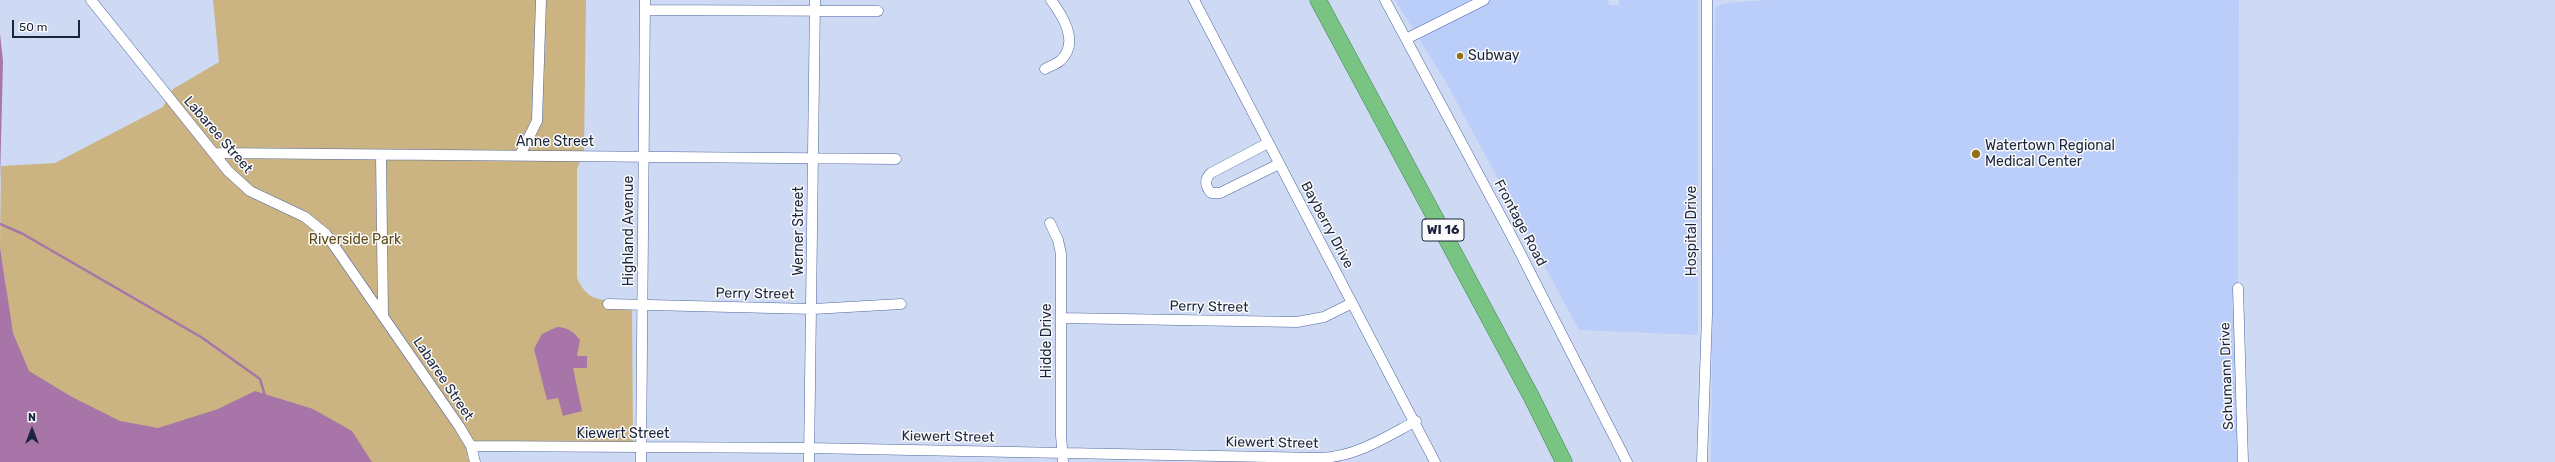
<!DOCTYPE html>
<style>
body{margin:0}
#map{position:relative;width:2555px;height:462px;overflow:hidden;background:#cedaf4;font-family:Rubik,sans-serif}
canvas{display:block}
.north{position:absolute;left:12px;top:410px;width:40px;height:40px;-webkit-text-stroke:3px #fbfbfb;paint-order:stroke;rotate:0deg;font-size:11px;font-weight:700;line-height:16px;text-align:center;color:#1b253d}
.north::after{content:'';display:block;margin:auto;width:14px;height:18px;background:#1b253d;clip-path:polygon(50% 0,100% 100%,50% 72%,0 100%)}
.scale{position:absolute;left:12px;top:20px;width:68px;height:18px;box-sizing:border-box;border:2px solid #1b253d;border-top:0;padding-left:5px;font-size:12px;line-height:14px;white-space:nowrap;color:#1b253d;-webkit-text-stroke:3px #fbfbfb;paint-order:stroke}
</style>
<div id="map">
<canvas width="2555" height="462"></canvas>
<div class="north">N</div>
<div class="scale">50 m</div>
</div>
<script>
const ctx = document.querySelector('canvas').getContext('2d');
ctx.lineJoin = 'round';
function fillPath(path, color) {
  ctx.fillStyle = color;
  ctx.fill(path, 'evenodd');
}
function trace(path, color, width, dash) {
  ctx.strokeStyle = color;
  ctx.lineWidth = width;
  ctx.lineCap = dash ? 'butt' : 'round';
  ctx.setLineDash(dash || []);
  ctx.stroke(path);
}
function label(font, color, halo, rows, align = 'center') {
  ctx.font = font + ' Rubik,sans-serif';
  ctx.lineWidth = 3;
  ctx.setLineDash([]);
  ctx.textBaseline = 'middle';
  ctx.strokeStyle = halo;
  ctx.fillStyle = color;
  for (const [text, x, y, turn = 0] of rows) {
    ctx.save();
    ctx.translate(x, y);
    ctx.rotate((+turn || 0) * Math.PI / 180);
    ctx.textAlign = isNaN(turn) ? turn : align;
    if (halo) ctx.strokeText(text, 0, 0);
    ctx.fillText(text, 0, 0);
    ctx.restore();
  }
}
fillPath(new Path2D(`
 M1395,0H1608L1609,5H1619V0H1698V335L1579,330L1447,84Z
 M1767,0H2239L2237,462H1711L1715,8L1719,5L1737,2Z`), '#bbcef9');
fillPath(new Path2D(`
 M213,0H586L584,151L577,169V278C590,306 605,299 632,300L633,446H482L467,456L470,462H0V300L6,286L0,247L1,166L55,163L163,107L173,89L219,62Z`), '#cbb482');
fillPath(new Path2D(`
 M0,34L3,61L0,181Z
 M0,247L13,333L29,371L72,397L120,421L158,428L218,409L255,391L313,409L352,431L372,462H0Z
 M557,327C567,327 574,332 580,340L577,356H587V368H573L582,411L563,416L558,398L547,400L534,349L542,334Z`), '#a775a8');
trace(new Path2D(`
 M0,224L23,234L201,337L260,379L265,396`), '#a775a8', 2.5);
const minor = new Path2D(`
 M91,0L228,171L250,191L305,217L326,234L459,426L471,446L475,462
 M1194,0L1435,462
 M1385,0L1511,235L1627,462
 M645,10L878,11
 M1406,39L1484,0
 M1045,69C1050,66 1057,64 1061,60C1080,42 1062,15 1051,0
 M1268,143L1211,173C1204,179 1205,186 1211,193H1220L1279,164
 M215,153L896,159
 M381,155L383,314
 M520,155L537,121L541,0
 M1050,223L1058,240L1061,254V435L1063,462
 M2238,288L2243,462
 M608,304L813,309L901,304
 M1061,318L1297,322L1324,317L1352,303
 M471,446L809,448L1320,458C1356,457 1384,438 1416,421
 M641,462L645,0
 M809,462L815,0
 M1702,462L1707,315V0`);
const trunk = new Path2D(`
 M1318,0L1531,396L1564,462`);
trace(minor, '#4e669f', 11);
trace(trunk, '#438356', 17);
trace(minor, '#fff', 10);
trace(trunk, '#7ac483', 16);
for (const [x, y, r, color] of [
 [1460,56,4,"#927117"],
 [1976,154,5,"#927117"]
]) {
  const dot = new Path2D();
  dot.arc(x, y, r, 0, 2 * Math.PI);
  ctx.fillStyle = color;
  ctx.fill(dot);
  trace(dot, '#fbfbfb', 1.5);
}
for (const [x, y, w] of [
 [1443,230,42]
]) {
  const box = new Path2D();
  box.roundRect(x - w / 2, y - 11, w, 22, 3);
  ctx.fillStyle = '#fbfbfb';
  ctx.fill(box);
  trace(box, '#1b253d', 1);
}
label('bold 13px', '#1b253d', null, [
 ["WI 16",1443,230]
]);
label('14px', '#1b253d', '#fbfbfb', [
 ["Subway",1468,56],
 ["Watertown Regional",1985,146],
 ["Medical Center",1985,162]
], 'left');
label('14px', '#1b253d', '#fbfbfb', [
 ["Labaree Street",218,135,49],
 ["Anne Street",555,142],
 ["Frontage Road",1520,223,62],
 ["Bayberry Drive",1327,225,62],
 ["Highland Avenue",629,231,-90],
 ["Werner Street",799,231,-90],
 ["Hospital Drive",1692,231,-90],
 ["Perry Street",755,294,1],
 ["Perry Street",1209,307,1],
 ["Hidde Drive",1047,341,-90],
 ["Schumann Drive",2227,376,-92],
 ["Labaree Street",443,379,56],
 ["Kiewert Street",623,434],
 ["Kiewert Street",948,437,1],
 ["Kiewert Street",1272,443,1]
]);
label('14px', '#5f4a16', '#fbfbfb', [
 ["Riverside Park",355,240]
]);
</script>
